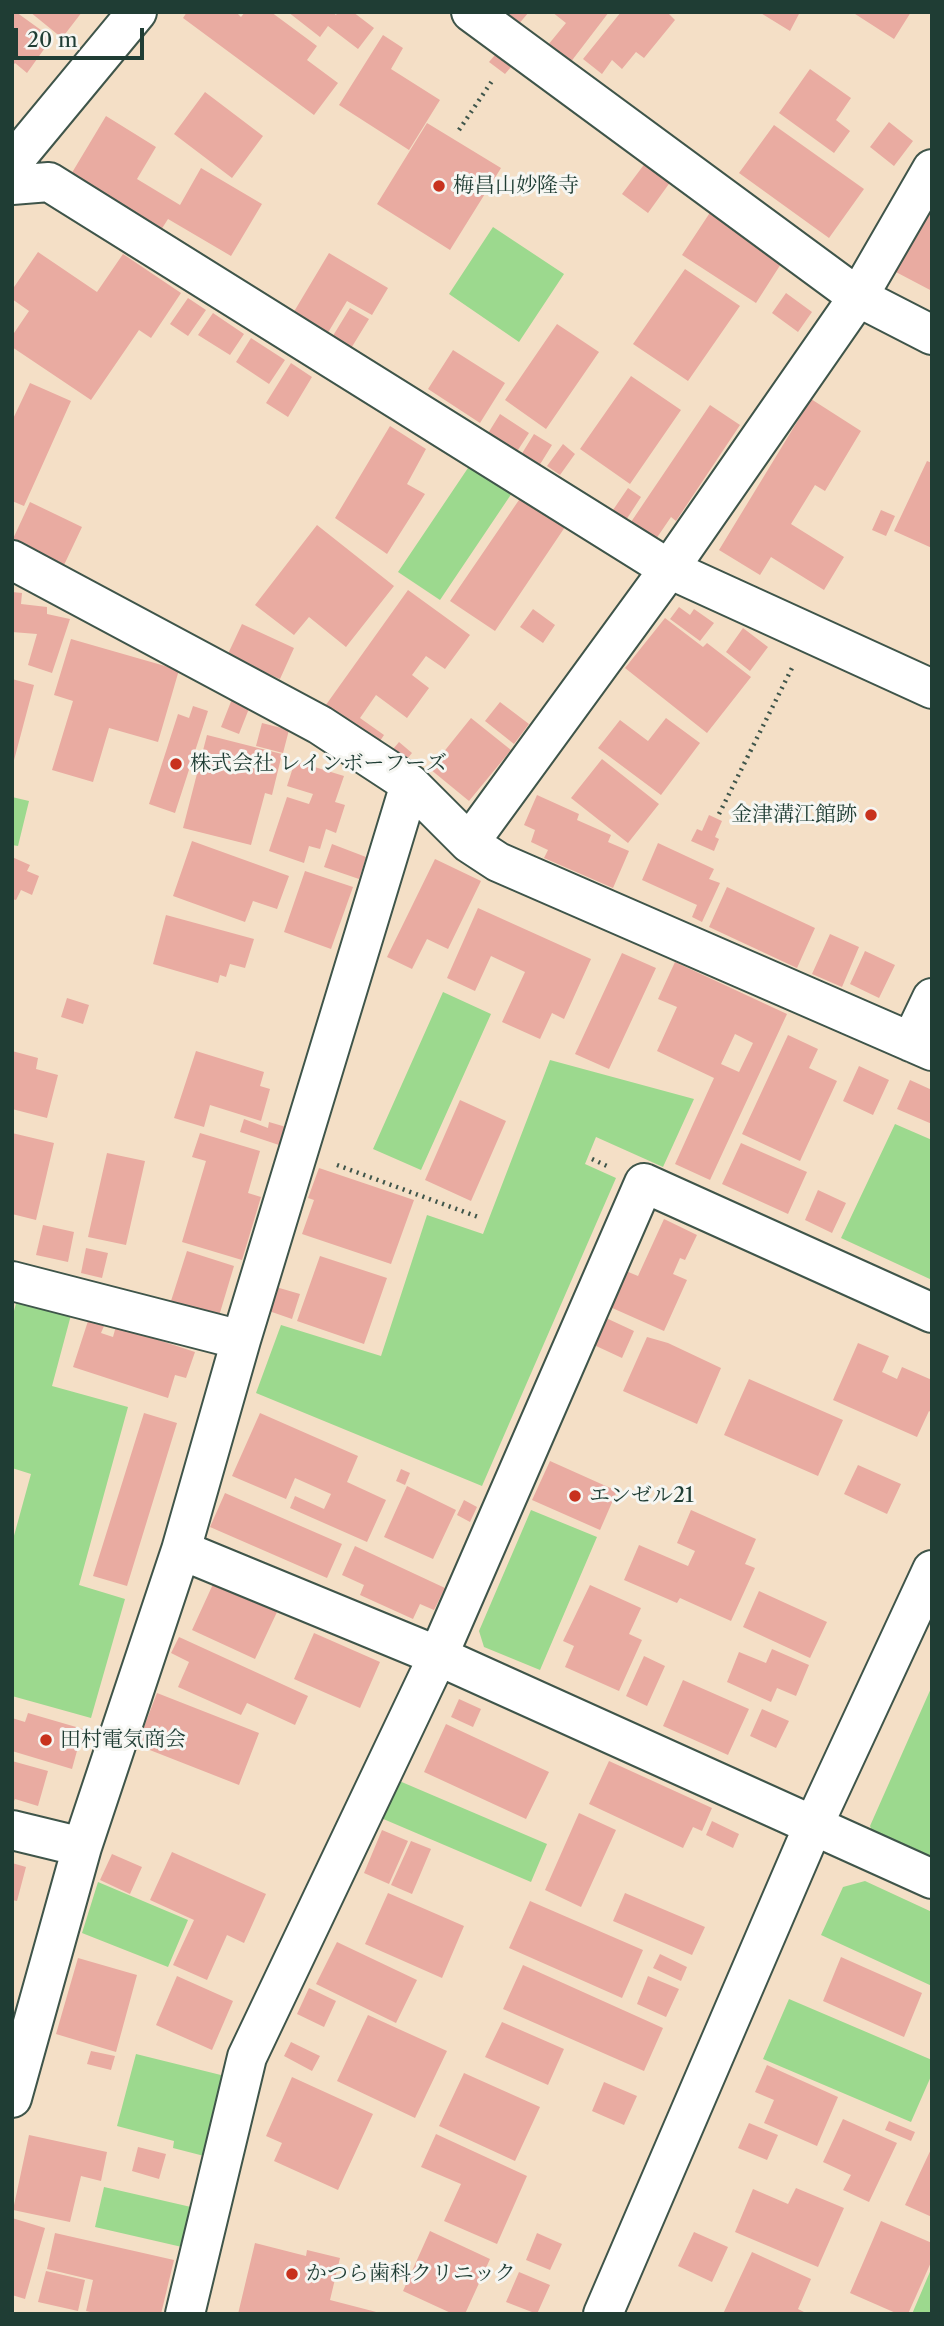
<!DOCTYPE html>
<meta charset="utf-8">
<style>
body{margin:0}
#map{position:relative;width:944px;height:2326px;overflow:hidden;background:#f4dfc6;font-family:"Libre Caslon Text",serif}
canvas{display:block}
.frame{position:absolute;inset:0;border:14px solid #1f3d34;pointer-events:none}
.scale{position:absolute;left:14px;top:28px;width:130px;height:32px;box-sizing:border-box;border:4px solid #1f3d34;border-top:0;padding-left:9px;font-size:21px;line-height:24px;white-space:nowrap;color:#1f3d34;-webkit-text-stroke:5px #f6f6f2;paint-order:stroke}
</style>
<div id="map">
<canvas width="944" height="2326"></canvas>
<div class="frame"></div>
<div class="scale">20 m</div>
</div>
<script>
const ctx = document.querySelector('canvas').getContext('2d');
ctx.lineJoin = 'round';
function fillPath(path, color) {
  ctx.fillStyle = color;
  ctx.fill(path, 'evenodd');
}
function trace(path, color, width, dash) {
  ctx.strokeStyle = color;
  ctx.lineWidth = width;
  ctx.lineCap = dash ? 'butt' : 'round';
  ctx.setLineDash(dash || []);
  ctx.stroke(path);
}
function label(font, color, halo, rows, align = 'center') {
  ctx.font = font + ' "Libre Caslon Text","Noto Serif JP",serif';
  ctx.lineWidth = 6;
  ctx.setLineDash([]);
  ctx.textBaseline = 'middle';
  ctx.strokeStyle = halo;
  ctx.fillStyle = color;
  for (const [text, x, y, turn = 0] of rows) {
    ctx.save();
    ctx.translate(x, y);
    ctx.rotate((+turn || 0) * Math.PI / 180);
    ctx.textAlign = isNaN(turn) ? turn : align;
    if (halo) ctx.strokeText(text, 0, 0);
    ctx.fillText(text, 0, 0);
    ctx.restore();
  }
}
fillPath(new Path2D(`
 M493,227L564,274L519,342L449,294Z
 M470,465L512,493L440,600L398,572Z
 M12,797L29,801L18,846L12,845Z
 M443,992L491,1014L421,1170L373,1149Z
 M550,1060L694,1099L663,1167L596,1137L585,1164L616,1178L482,1486L256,1393L281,1325L381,1356L427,1215L483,1234Z
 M895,1124L932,1140V1280L841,1238Z
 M17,1300L71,1315L52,1386L128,1407L79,1585L125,1599L91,1718L12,1696V1543L31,1474L12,1468V1318Z
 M531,1510L597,1537L540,1670L484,1647L479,1631Z
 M932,1686V1864L875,1840L870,1826Z
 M397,1780L547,1844L531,1882L381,1818Z
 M865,1881L932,1912V1986L821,1935L843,1887Z
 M98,1882L188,1920L168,1967L82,1933Z
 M789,1999L932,2060V2074L911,2122L763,2059Z
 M136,2054L229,2077L208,2157L173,2148L174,2141L117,2126Z
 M104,2187L191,2207L182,2247L95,2227Z
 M932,2267V2314H912Z`), '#9cd98e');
fillPath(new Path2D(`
 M12,12H16L52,38L27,73L15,63L12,67Z
 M30,12H82L62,38Z
 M187,12H236L241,17L245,12H271L317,46L307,60L338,83L314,115L183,18Z
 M288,12H332L336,15L338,12H353L374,28L358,49L328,26L320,37Z
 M499,12H529L517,26Z
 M552,12H609L570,63L548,45L566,23Z
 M621,12H667L675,20L644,58L636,52L622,69L612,60L602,74L583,59Z
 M759,12H800L790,31Z
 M852,12H911L894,39Z
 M383,35L403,48L391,69L440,100L409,150L339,105Z
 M495,55L511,67L505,74L489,62Z
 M810,69L851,98L836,120L850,131L834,153L779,113Z
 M205,92L263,136L232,178L174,134Z
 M106,116L156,147L137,179L180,205L201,168L262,204L231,256L168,219L161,230L70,176Z
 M889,122L913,141L894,166L870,147Z
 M427,123L501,168L450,250L377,204Z
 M774,125L864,189L829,238L739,173Z
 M646,162L671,181L648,213L622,194Z
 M932,199V291L894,271Z
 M713,208L786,256L756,303L682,255Z
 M38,252L97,292L123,254L181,293L151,338L139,330L91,400L12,347V336L29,311L12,299V290Z
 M329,253L388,288L372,315L347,301L326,336L292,315Z
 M685,269L740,306L688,381L633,344Z
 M786,293L812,312L798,332L772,313Z
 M188,298L206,310L188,336L170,324Z
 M350,308L369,319L350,350L331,339Z
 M213,313L244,334L230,355L198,335Z
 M557,324L599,352L546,429L505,400Z
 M251,338L285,360L269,384L236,362Z
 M453,350L505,383L480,423L428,389Z
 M291,363L312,377L288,417L266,403Z
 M631,376L681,410L630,484L580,449Z
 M30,383L71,401L24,506L12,501V421Z
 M811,399L861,431L825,491L815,485L791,524L844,557L824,590L771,557L760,575L719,550Z
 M710,405L740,425L676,521L671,517L656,539L631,522Z
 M500,414L529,433L516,453L487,435Z
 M390,426L426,449L407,484L425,494L387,554L335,518Z
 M534,434L552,445L539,466L521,455Z
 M563,444L575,454L560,475L547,466Z
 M927,461L932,463V548L894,531Z
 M628,488L641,497L626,520L613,510Z
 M521,497L565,527L495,631L450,601Z
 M30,502L82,527L64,565L12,541Z
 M881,510L895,516L886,536L872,530Z
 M317,525L394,586L346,647L309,617L294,635L255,605Z
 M408,590L470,635L445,669L426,656L412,675L429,688L407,718L376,695L360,718L384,735L376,747L323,709Z
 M12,592L22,593L21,604L47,607V614L70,619L52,673L28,665L37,634L12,632Z
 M679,607L690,615L694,609L714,623L700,641L670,619Z
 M533,609L555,625L543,643L520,627Z
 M665,618L703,647L707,643L751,677L707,733L625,668Z
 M242,624L294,648L280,679L227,656Z
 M743,628L768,647L750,671L726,652Z
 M71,639L179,670L158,742L109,728L93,782L52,770L73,701L54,695Z
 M12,679L34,685L13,764H12Z
 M232,699L250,706L239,734L221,727Z
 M500,702L529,724L514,744L485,721Z
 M193,706L208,711L175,813L149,804L178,714L189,718Z
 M471,718L511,750L469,801L430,769Z
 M666,718L700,743L661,795L598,748L620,720L648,741Z
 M262,723L289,730L283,753L256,746Z
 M207,735L282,754L272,795L265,793L251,845L183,828Z
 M399,742L412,753L402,765L389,754Z
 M602,759L659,804L628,843L571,798Z
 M295,761L344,776L335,802L345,805L336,833L326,829L320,849L309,846L304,863L269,851L287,797L309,804L313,794L287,786Z
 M537,795L579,814L577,820L611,835L608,842L629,851L613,888L544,858L548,850L531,842L535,830L524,825Z
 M709,815L722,821L715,837L719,839L714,851L691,841L697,829L702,831Z
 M192,841L289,876L277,909L253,901L245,922L173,896Z
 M658,843L714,869L709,879L720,883L702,922L692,917L697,905L642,880Z
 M332,844L366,857L359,879L324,867Z
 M12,857L30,865L27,871L39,876L32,895L21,890L16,900L12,899Z
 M435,859L481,881L448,949L427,939L412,969L387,957Z
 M305,871L353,887L331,949L284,932Z
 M727,887L815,928L797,968L709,927Z
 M478,908L591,959L564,1019L552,1013L540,1039L502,1022L525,972L491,956L475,991L447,978Z
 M166,915L254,939L245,968L230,964L226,977L220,975L218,983L153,964Z
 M830,934L859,947L842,987L812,974Z
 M865,951L895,965L879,998L850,984Z
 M622,953L656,968L609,1069L575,1054Z
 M675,962L787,1014L710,1180L675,1164L714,1078L657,1051L677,1007L658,999ZM735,1034L753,1043L739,1072L721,1064Z
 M67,998L89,1005L83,1024L61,1017Z
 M788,1035L818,1049L809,1068L837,1081L800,1161L742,1134Z
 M12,1051L38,1058L36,1069L58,1075L47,1118L12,1109Z
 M196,1051L264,1072L260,1086L270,1089L261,1121L210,1105L204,1127L174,1118Z
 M859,1066L889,1080L873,1115L843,1101Z
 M910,1080L932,1090V1124L897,1109Z
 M460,1100L506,1121L471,1201L425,1180Z
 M244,1119L268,1128L269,1122L286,1127L279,1145L240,1132Z
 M12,1133L54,1143L36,1220L12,1214Z
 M200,1133L260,1151L248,1193L261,1197L242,1260L182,1242L206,1161L192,1157Z
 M741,1143L807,1172L788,1214L722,1184Z
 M107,1153L145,1161L126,1245L88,1237Z
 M319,1168L414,1200L391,1264L302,1234L314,1200L308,1198Z
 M818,1190L846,1203L832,1233L805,1220Z
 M664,1219L697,1235L685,1260L680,1258L673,1274L687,1280L664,1331L610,1307L626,1271L638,1276Z
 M43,1225L74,1232L68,1262L36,1255Z
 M86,1248L108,1253L102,1278L81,1273Z
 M187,1251L234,1266L219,1316L171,1301Z
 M320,1256L387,1278L364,1344L297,1321Z
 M276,1287L300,1294L292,1319L269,1311Z
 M606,1318L634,1331L622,1358L594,1345Z
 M88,1321L104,1326L101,1333L113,1337L116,1326L195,1352L186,1378L175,1375L168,1398L73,1367Z
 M647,1337L668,1343L721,1368L697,1424L623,1391Z
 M858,1343L889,1356L882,1372L897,1379L902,1367L932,1380V1413L929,1411L917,1437L833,1400Z
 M749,1379L843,1420L818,1476L724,1435Z
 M144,1413L177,1423L127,1586L93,1576Z
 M260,1413L358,1456L347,1482L386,1500L367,1542L290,1508L295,1496L324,1509L331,1494L295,1478L286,1499L232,1476Z
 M550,1461L617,1491L600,1530L532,1500Z
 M858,1465L901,1484L887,1514L844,1494Z
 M401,1469L410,1473L405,1485L396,1481Z
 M407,1486L456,1510L433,1559L384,1537Z
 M225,1493L342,1544L327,1578L210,1527Z
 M464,1500L477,1507L470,1522L457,1515Z
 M691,1510L756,1539L745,1564L755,1568L731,1621L680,1598L677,1603L624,1580L639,1545L688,1566L695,1551L677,1543Z
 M355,1546L445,1588L434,1610L420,1604L413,1619L360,1595L364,1585L342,1575Z
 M214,1582L277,1612L255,1659L192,1630Z
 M590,1585L641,1608L629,1634L642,1640L619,1691L565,1667L574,1646L563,1641Z
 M759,1591L827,1622L810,1658L743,1627Z
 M314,1633L380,1662L360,1708L294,1679Z
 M179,1637L308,1696L295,1725L247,1703L241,1715L178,1687L189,1662L171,1653Z
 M772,1649L809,1665L796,1696L777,1688L771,1702L727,1682L739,1652L766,1663Z
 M644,1656L665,1666L647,1706L626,1696Z
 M683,1680L749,1709L728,1755L663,1726Z
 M157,1693L259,1733L239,1785L137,1745Z
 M459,1699L481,1709L473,1727L451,1717Z
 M762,1709L789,1721L776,1748L750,1736Z
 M28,1713L83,1729L72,1769L12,1751V1718L25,1722Z
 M446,1724L549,1772L526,1819L424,1772Z
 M12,1761L48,1771L38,1806L15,1799L12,1805Z
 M609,1761L712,1808L702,1831L693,1827L683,1848L589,1804Z
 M579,1813L616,1830L581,1907L545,1890Z
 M712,1821L739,1834L733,1848L706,1835Z
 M382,1830L408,1841L389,1884L364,1873Z
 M411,1841L431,1849L412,1894L391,1885Z
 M172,1852L266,1894L244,1943L227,1935L207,1980L173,1965L194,1920L150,1900Z
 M112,1854L142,1867L130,1894L100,1880Z
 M12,1863L26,1867L17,1901L12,1900Z
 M388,1893L464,1926L442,1978L365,1944Z
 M625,1893L705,1927L692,1955L613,1921Z
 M530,1901L643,1950L622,1998L509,1948Z
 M337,1942L417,1980L396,2023L316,1984Z
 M660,1954L687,1967L681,1981L653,1968Z
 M841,1957L922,1993L904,2037L823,2001Z
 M78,1958L137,1975L116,2052L56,2034Z
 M523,1965L663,2028L644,2071L503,2009Z
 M177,1976L233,2001L212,2050L156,2025Z
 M648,1976L679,1989L666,2017L637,2004Z
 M309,1988L336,2001L324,2027L297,2014Z
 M368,2015L447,2051L415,2118L337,2081Z
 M502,2022L564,2049L548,2085L485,2057Z
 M291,2042L320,2056L312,2071L284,2056Z
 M91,2051L115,2056L111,2070L87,2064Z
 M767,2065L838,2097L817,2146L764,2123L774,2100L755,2092Z
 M464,2073L540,2107L515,2161L439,2126Z
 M292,2077L373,2114L338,2190L274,2161L282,2143L266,2136Z
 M604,2082L637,2096L624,2125L592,2111Z
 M843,2119L897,2143L869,2202L843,2190L851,2175L823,2162Z
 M889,2121L915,2132L911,2141L885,2130Z
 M749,2123L778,2135L767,2160L738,2148Z
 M436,2134L527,2176L497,2244L444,2221L461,2184L421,2167Z
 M29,2135L107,2152L101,2181L81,2176L70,2222L13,2210Z
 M138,2147L166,2154L159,2179L132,2171Z
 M932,2147V2217L905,2205Z
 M796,2188L844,2208L818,2267L735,2232L753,2189L788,2204Z
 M12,2218L45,2228L25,2299L12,2295Z
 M881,2221L932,2243V2260L908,2314H898L850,2293Z
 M430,2231L490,2259L465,2314H453L403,2291Z
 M694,2232L728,2247L712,2282L678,2266Z
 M55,2233L174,2260L161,2314H99L86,2311L93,2280L47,2269Z
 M537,2233L562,2244L550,2270L526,2260Z
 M255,2243L306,2256L307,2250L340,2258L330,2300L384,2314H238Z
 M752,2252L811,2279L798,2309L808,2314H723Z
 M46,2271L85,2280L78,2311L38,2302Z
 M519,2272L550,2285L537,2314L506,2302Z`), '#e9aba1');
const minor = new Path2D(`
 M471,12L858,297L932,335
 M12,163L137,12
 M12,185L49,182L669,569L932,689
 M12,560L320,725L410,784L469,843L498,862L932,1051
 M469,843L669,569L858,297L932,169
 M911,1042L932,998
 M12,1281L241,1340
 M181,1550L438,1656L932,1879
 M12,1830L82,1847
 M12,2098L82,1847L181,1550L241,1340L410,784
 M185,2314L247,2057L438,1656L644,1183L932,1313
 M603,2314L814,1824L932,1570`);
trace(minor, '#3f554a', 42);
trace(new Path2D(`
 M459,130L494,78
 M719,814L792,668
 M592,1159L607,1166
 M337,1165L481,1218`), '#3f554a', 4.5, [2, 5]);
trace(minor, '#fff', 38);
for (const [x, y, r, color] of [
 [439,186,7,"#c8321e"],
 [176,764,7,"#c8321e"],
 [871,815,7,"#c8321e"],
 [575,1496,7,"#c8321e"],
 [46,1740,7,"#c8321e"],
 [292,2274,7,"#c8321e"]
]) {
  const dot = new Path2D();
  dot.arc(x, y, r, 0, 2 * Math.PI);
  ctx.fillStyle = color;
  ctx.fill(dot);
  trace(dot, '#f6f6f2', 2.5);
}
label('21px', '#1f3d34', '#f6f6f2', [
 ["梅昌山妙隆寺",453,186],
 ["株式会社 レインボーフーズ",190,764],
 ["金津溝江館跡",857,815,"right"],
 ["エンゼル21",589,1496],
 ["田村電気商会",60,1740],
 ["かつら歯科クリニック",306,2274]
], 'left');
</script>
